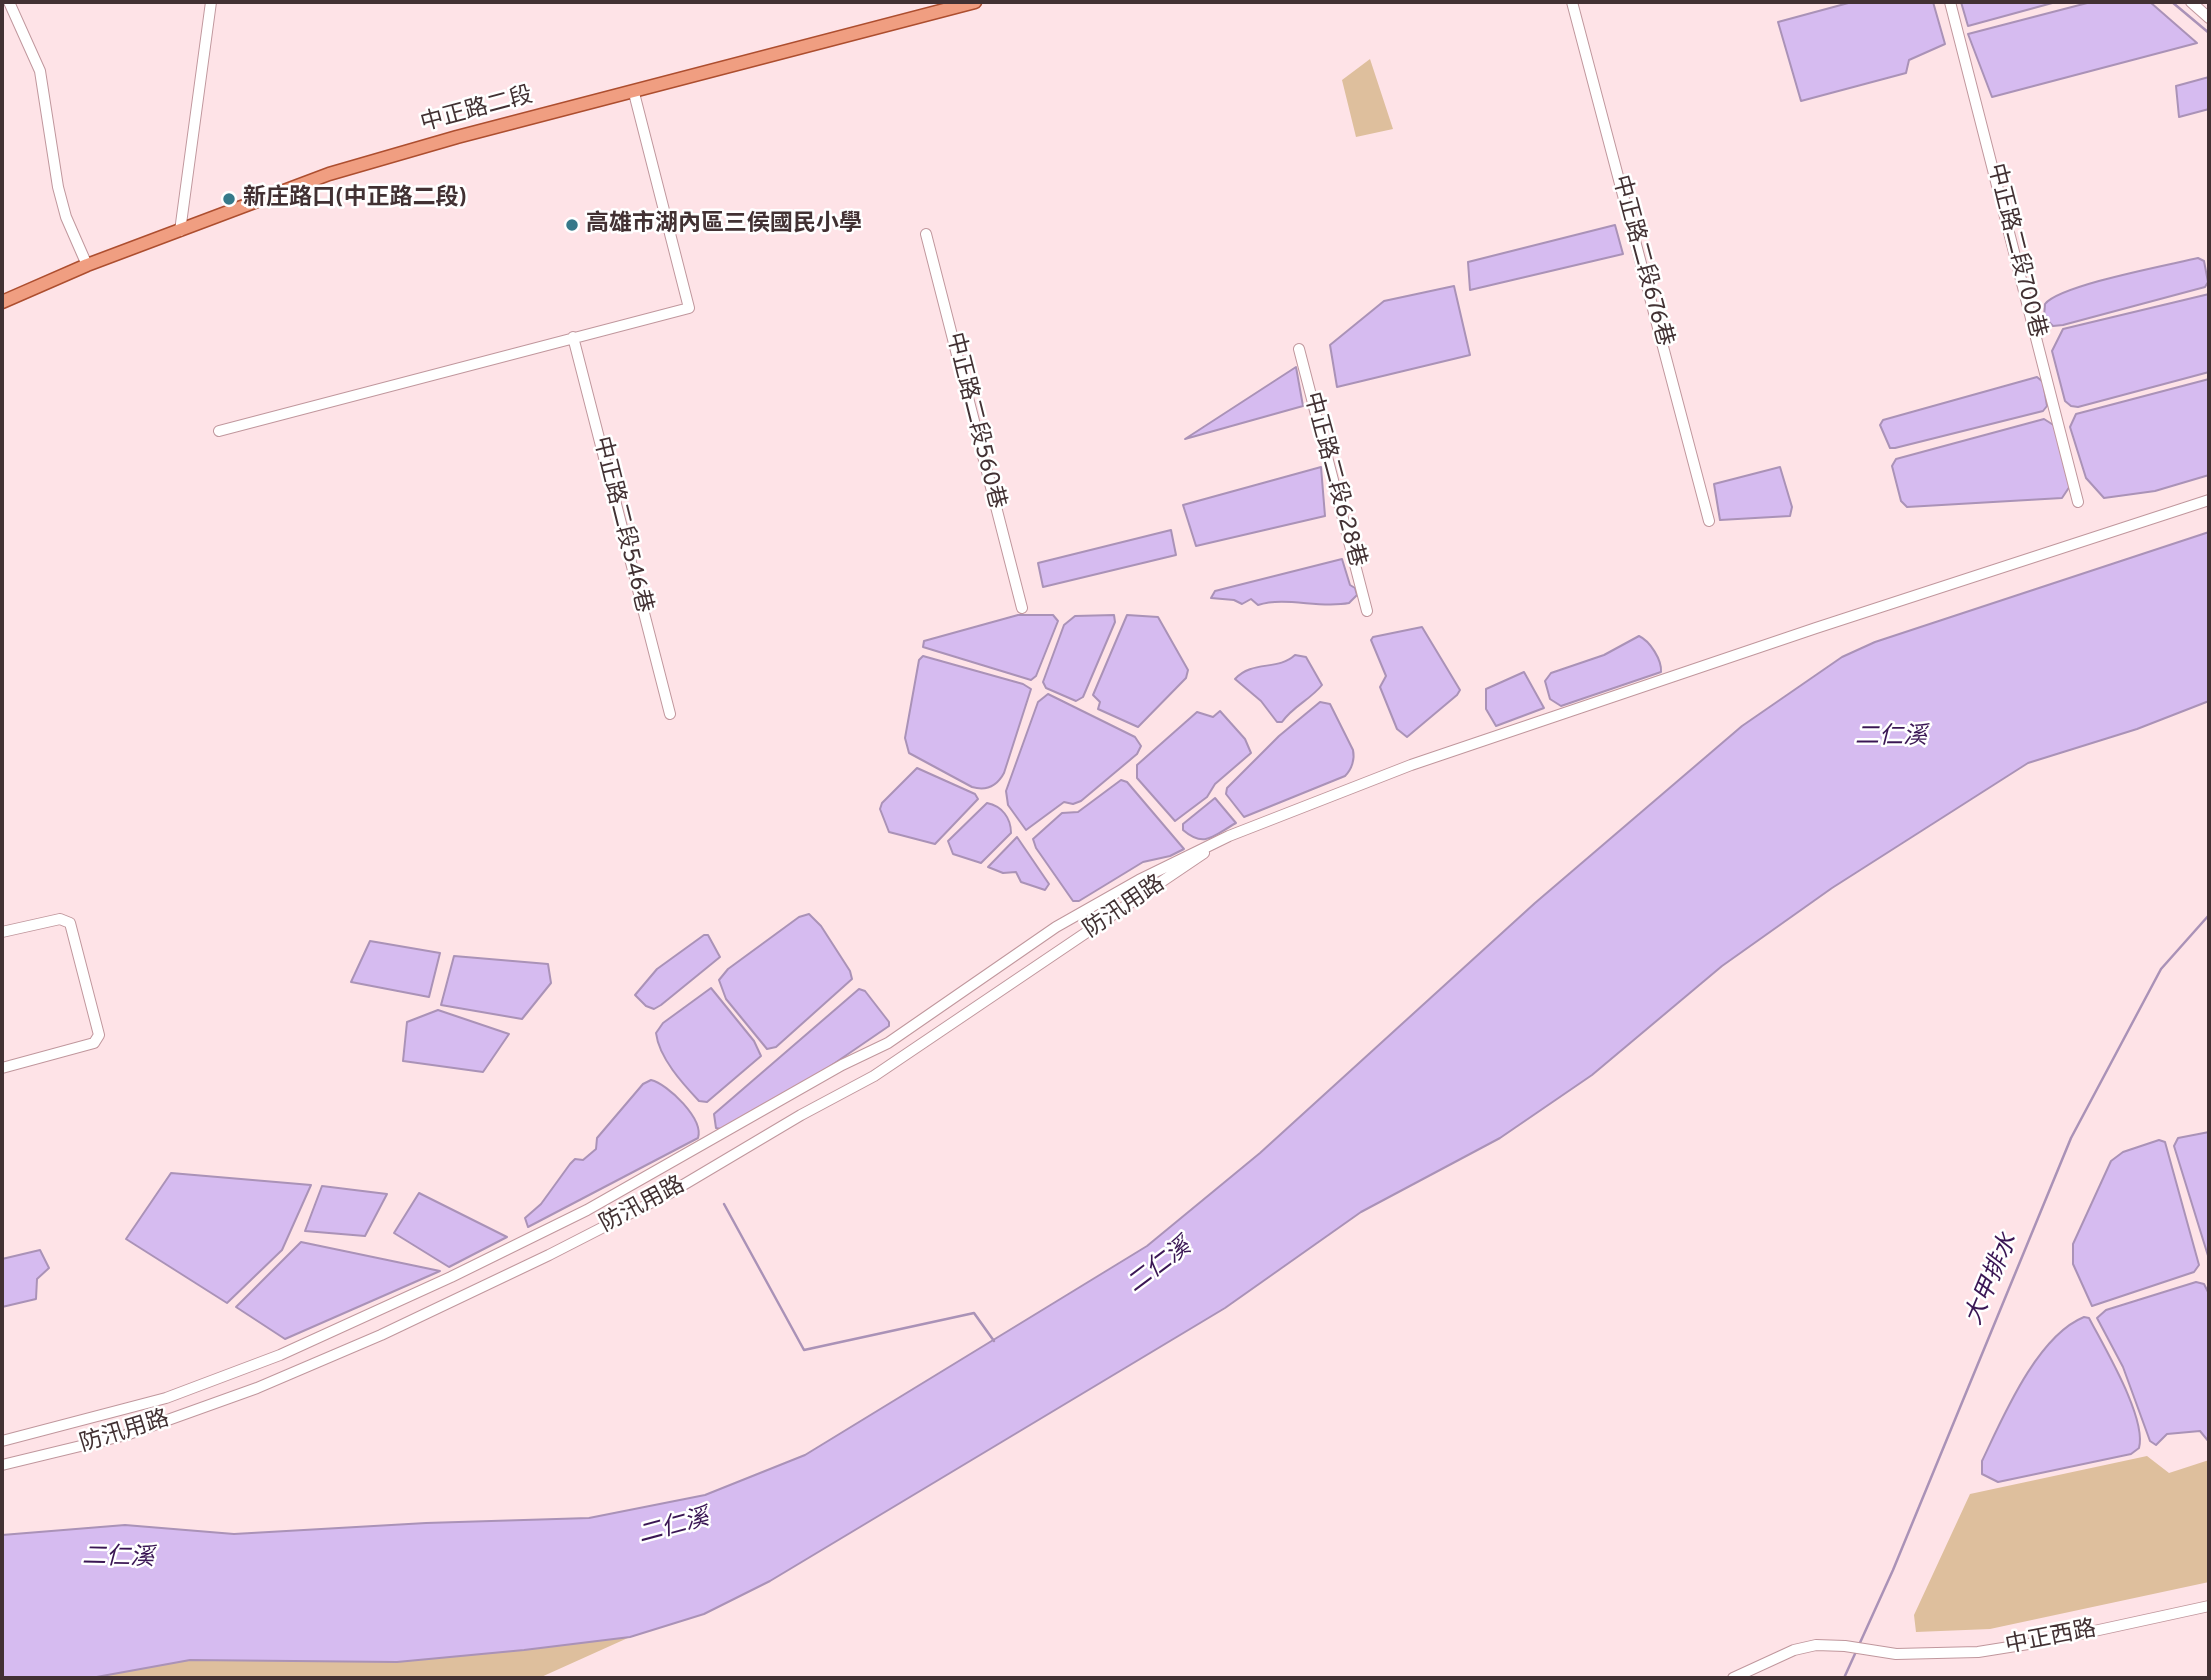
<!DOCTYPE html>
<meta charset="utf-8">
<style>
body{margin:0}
#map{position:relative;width:2211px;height:1680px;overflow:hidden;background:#fee3e7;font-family:Overpass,sans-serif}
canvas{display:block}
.frame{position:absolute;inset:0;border:4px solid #423133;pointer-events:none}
</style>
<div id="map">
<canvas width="2211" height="1680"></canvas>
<div class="frame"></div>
</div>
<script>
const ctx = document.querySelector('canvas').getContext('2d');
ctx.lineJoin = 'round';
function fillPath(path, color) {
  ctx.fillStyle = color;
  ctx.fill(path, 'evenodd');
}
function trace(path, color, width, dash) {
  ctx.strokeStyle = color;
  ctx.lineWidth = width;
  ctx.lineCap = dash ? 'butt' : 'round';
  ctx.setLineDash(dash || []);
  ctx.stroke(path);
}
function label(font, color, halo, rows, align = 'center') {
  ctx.font = font + ' Overpass,"Noto Sans TC",sans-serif';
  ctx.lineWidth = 5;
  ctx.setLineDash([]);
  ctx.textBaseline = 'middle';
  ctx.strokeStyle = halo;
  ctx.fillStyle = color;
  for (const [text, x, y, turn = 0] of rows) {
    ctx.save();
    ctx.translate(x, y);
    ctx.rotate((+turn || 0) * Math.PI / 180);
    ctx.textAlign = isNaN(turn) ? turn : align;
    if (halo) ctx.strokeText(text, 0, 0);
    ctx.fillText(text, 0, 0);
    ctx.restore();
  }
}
fillPath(new Path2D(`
 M1370,59L1393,129L1356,137L1342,80Z
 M2147,1456L2169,1473L2209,1460V1582L1990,1629L1916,1632L1914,1615L1970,1494Z
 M630,1637L539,1678H91L190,1660L397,1662Z`), '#debf9d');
const water = new Path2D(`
 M1852,2H1933L1945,44L1909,60L1906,73L1801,101L1778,22Z
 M1961,2H2056L1968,26Z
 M2091,2H2150L2197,43L1992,97L1968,34Z
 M2209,77V109L2179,117L2176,86Z
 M1615,225L1623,254L1470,290L1468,262Z
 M2198,258L2204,261L2208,282L2205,287L2063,325L2053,326L2044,317L2045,304C2060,285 2169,265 2198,258Z
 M1454,286L1470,355L1337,387L1330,345L1384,301Z
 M2209,294V372L2078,407L2071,406L2065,401L2052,351L2063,329Z
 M1296,367L1303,406L1185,439Z
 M2037,377L2043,382L2047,406L2043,411L1895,448H1890L1880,425L1883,420Z
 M2209,379V475L2155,491L2104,498L2086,478L2070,427L2076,414Z
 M2044,419L2055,426L2070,486L2062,498L1907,507L1901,501L1892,466L1896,459Z
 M1321,467L1325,516L1196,546L1183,505Z
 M1780,467L1792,507L1790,516L1720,520L1714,484Z
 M1171,530L1176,555L1043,587L1038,563Z
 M2209,532V701L2137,729L2028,763L1832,888L1722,966L1592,1075L1500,1138L1361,1212L1225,1308L770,1581L704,1614L630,1637L524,1650L397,1662L190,1660L91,1678L2,1677V1535L125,1525L234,1534L426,1523L589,1518L705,1495L805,1455L1147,1246L1260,1153L1535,903L1742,726L1842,657L1875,642Z
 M1342,559L1350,585L1355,588L1357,595L1349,603C1319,609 1286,596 1258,605L1251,599L1242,604L1234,600L1211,598L1215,591Z
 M1018,615H1053L1058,621L1036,676L1031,680L923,647L924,641Z
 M1114,615L1115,622L1083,697L1076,701L1046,688L1043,682L1064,625L1075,616Z
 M1127,615L1158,617L1188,670L1186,678L1138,727L1098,709L1100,702L1093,695Z
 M1422,627L1460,690L1457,695L1407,737L1397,729L1380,687L1386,676L1371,640L1373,637Z
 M1639,636C1650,641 1662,660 1661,672L1561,706L1550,699L1545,681L1551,673L1604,655Z
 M1295,655L1306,657L1322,685C1310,700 1293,706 1282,722H1277L1261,701L1235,679C1252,660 1278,671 1295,655Z
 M923,656L1023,684L1031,689L1004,773C997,786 986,791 972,787L909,753L905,738L919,660Z
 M1524,672L1544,708L1496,726L1486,709V689Z
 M1048,694L1135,737L1141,746L1137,754L1081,801L1073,804L1064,802L1026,830L1008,805L1006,791L1038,702Z
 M1320,702L1330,704L1353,750C1355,759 1352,769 1345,776L1244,817L1226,794L1227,788L1279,736Z
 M1220,711L1245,739L1251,753L1215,784L1207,797L1175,821L1137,778V765L1197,712L1213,717Z
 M917,768L975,794L978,799L935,844L889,832L880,809L882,803Z
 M1121,780L1127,782L1184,849L1170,856L1143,862L1079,901H1073L1036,848L1033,839L1062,813L1078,812Z
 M1215,798L1236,823C1214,835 1205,849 1183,830V824Z
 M987,803C1002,806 1011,818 1011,833L981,863L953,854L948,841Z
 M1017,837L1049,884L1045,890L1021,882L1016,872L1003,873L988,867Z
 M809,914L821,926L850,971L852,979L776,1047L767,1049L726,999L719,980L728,969L799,917Z
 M704,935H708L720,957L661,1005L654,1009L646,1006L635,995L657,969Z
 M370,941L440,953L429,997L351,982Z
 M454,956L548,964L551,983L522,1019L441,1005Z
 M711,988L754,1041L761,1056L707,1102L699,1101C683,1084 659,1058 656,1033L663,1023Z
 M859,989L865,991L889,1022V1026L813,1078L721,1129L716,1128L714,1114Z
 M438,1010L509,1034L483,1072L403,1061L407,1022Z
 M651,1080C668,1084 704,1119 698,1138L528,1227L525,1218L541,1204L570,1164L575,1159L583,1160L596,1149L597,1138L643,1084Z
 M2209,1132V1259L2174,1146L2178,1138Z
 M2159,1140L2165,1142L2199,1265L2194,1272L2092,1306L2073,1264V1244L2111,1161L2123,1152Z
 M171,1173L311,1185L282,1250L227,1303L126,1239Z
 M322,1186L387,1194L365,1236L305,1231Z
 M419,1193L507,1237L449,1267L394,1233Z
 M301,1242L440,1271L285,1339L236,1307Z
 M40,1250L49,1268L37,1279L36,1299L2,1307V1259Z
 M2196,1282L2204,1284L2209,1294V1442L2200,1431L2167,1434L2156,1445L2150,1441L2123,1367L2097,1318L2106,1310Z
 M2084,1317L2089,1318C2104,1347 2147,1418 2139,1448L2131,1454L1998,1482L1982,1474V1461C2003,1417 2037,1336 2084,1317Z`);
fillPath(water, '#d6bbf0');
trace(water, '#aa92b7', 2);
trace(new Path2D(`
 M2172,2L2209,33
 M724,1204L804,1350L974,1313L994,1341
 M1844,1678L1893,1570L2071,1138L2161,969L2209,915`), '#aa92b7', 2.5);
const minor = new Path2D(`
 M9,2L40,71L58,187L66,217L87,265
 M1572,2L1709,521
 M1950,2L2078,502
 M2191,2L2209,18
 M180,231L211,2
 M926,234L1022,608
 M573,337L670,714
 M1299,349L1367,611
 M219,431L689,308L634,93
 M2,932L60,919L70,923L99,1035L94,1043L2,1068
 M2,1441L166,1398L280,1355L451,1277L587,1210L842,1065L888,1043L1056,927L1139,880L1229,836L1411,765L1816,628L2209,500
 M2,1465L126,1435L257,1388L381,1335L549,1255L668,1194L801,1115L874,1076L1204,853
 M1733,1678L1794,1650L1816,1645L1845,1646L1896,1654L1978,1652L2053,1640L2209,1606`);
const major = new Path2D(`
 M2,302L87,265L329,174L457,137L975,2`);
trace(minor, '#c0979d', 12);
trace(major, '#ad4e2f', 15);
trace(minor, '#fff', 10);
trace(major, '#f09e81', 12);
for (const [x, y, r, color] of [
 [229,199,7,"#36798a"],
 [572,225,7,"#36798a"]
]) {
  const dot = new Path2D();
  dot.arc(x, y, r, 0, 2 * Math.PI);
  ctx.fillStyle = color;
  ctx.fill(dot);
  trace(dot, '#fff', 2.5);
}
label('23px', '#423133', '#fff', [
 ["中正路二段",477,111,-15],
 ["中正路二段700巷",2015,251,76],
 ["中正路二段676巷",1641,261,75],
 ["中正路二段560巷",974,421,76],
 ["中正路二段628巷",1333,480,75],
 ["中正路二段546巷",621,525,76],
 ["防汛用路",1125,908,-34],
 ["防汛用路",643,1206,-28],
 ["防汛用路",125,1433,-17],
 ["中正西路",2051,1639,-11]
]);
label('bold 23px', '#423133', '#fff', [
 ["新庄路口(中正路二段)",243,199],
 ["高雄市湖內區三侯國民小學",586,225]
], 'left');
label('italic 24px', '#3a1654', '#fff', [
 ["二仁溪",1891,738],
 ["二仁溪",1160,1267,-37],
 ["大甲排水",1993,1280,-67],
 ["二仁溪",674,1528,-15],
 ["二仁溪",118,1559,1]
]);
</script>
